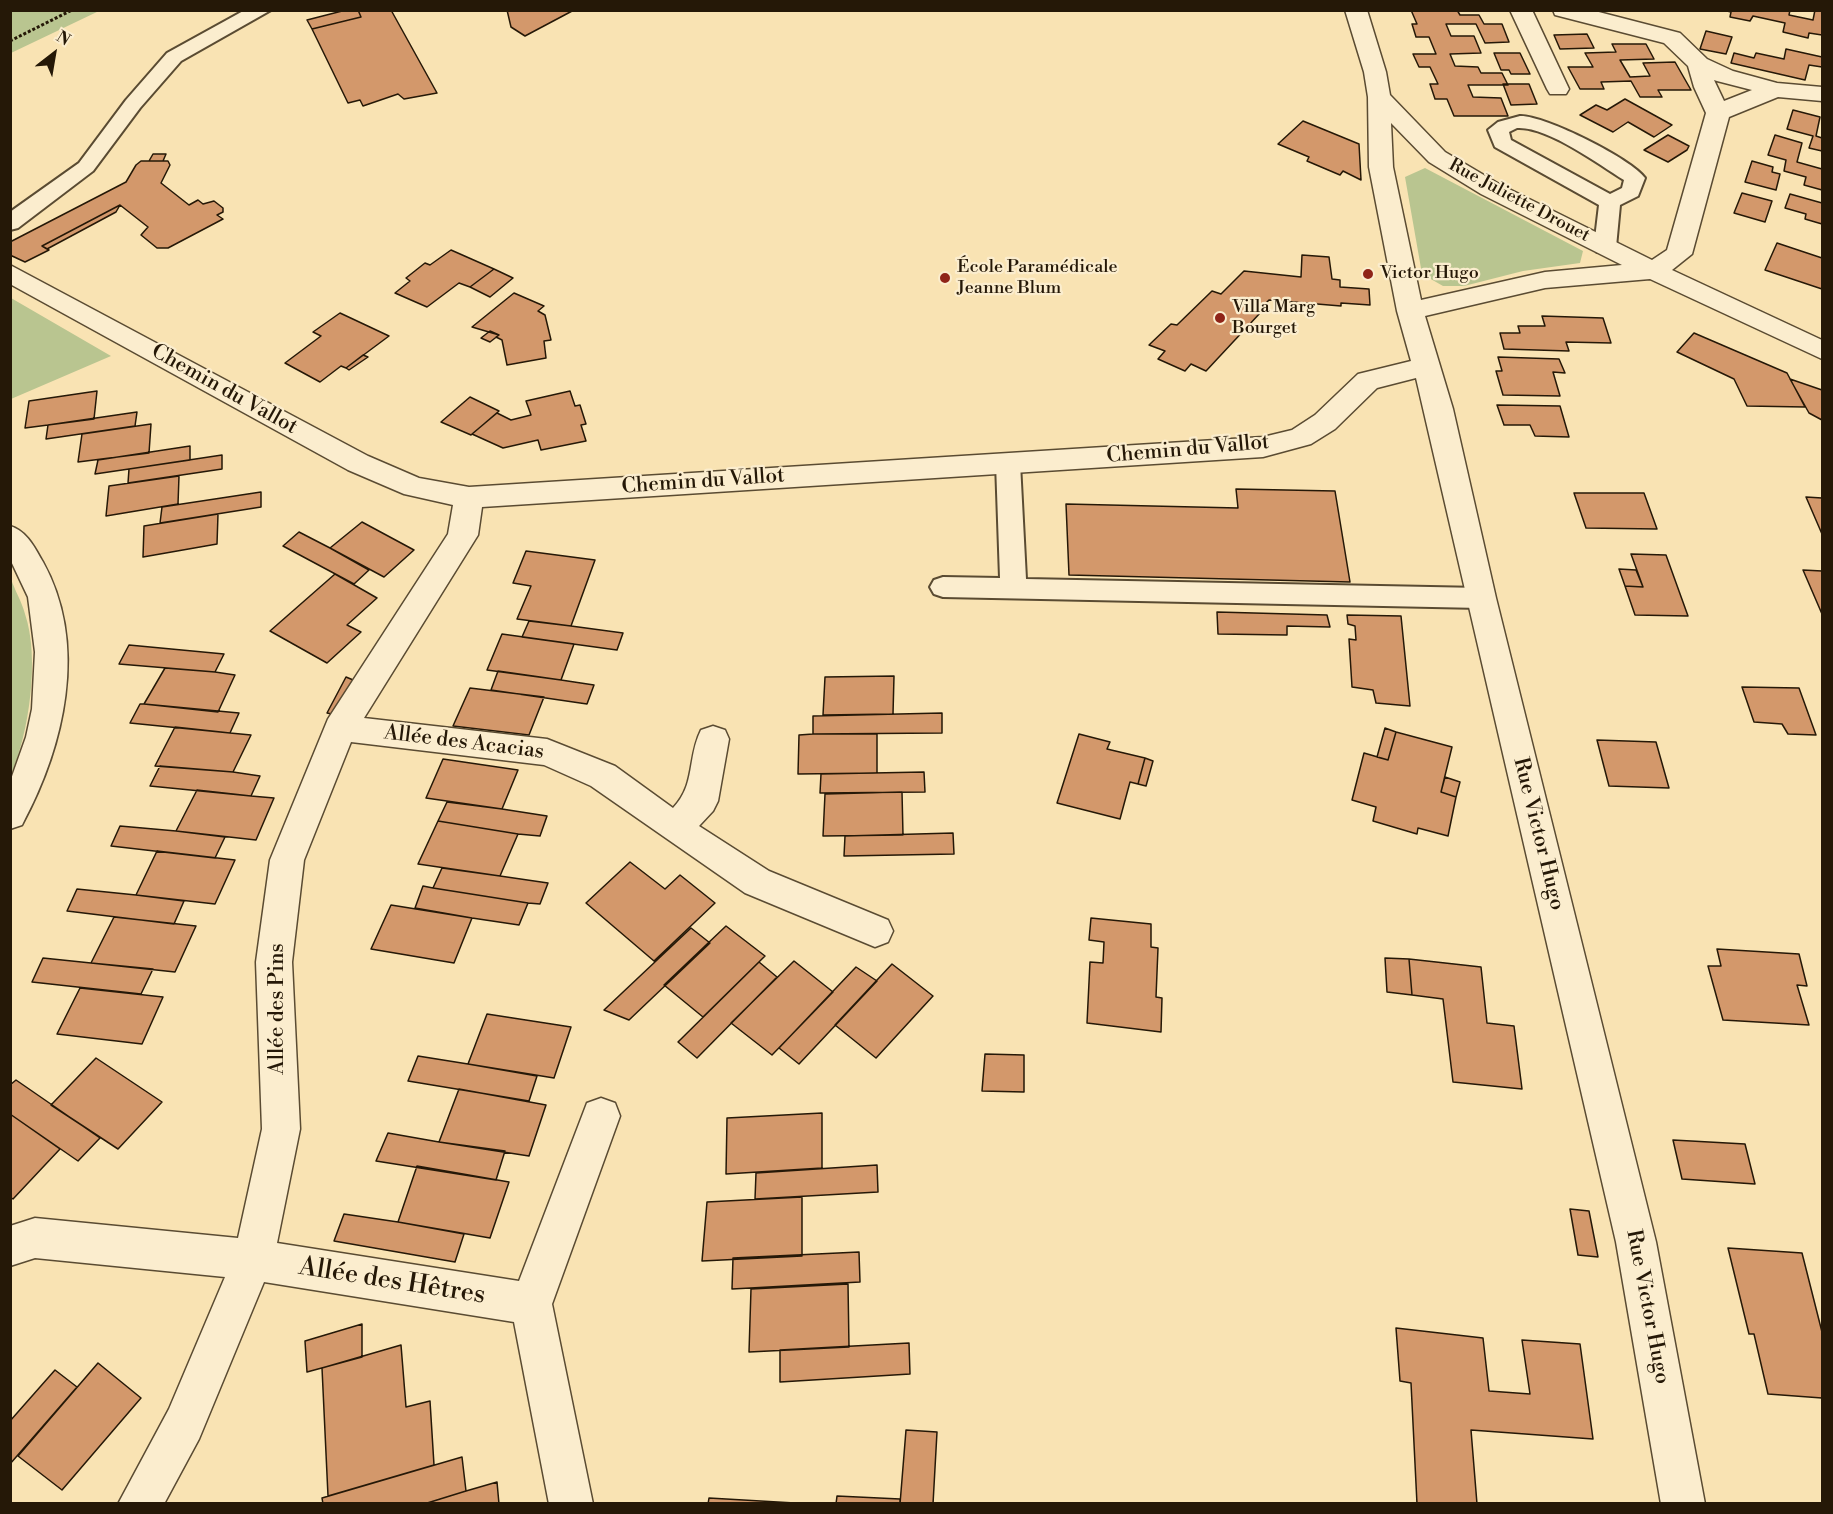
<!DOCTYPE html>
<meta charset="utf-8">
<style>
body{margin:0}
#map{position:relative;width:1833px;height:1514px;overflow:hidden;background:#f9e3b3;font-family:"Libre Bodoni",serif}
canvas{display:block}
.frame{position:absolute;inset:0;border:12px solid #251807;pointer-events:none}
.north{position:absolute;left:24px;top:24px;width:60px;height:60px;-webkit-text-stroke:4px #fbedce;paint-order:stroke;rotate:31deg;font-size:16px;font-weight:700;line-height:24px;text-align:center;color:#251807}
.north::after{content:'';display:block;margin:auto;width:21px;height:27px;background:#251807;clip-path:polygon(50% 0,100% 100%,50% 72%,0 100%)}
</style>
<div id="map">
<canvas width="1833" height="1514"></canvas>
<div class="frame"></div>
<div class="north">N</div>
</div>
<script>
const ctx = document.querySelector('canvas').getContext('2d');
ctx.lineJoin = 'round';
function fillPath(path, color) {
  ctx.fillStyle = color;
  ctx.fill(path, 'evenodd');
}
function trace(path, color, width, dash) {
  ctx.strokeStyle = color;
  ctx.lineWidth = width;
  ctx.lineCap = dash ? 'butt' : 'round';
  ctx.setLineDash(dash || []);
  ctx.stroke(path);
}
function label(font, color, halo, rows, align = 'center') {
  ctx.font = font + ' "Libre Bodoni",serif';
  ctx.lineWidth = 4.5;
  ctx.setLineDash([]);
  ctx.textBaseline = 'middle';
  ctx.strokeStyle = halo;
  ctx.fillStyle = color;
  for (const [text, x, y, turn = 0] of rows) {
    ctx.save();
    ctx.translate(x, y);
    ctx.rotate((+turn || 0) * Math.PI / 180);
    ctx.textAlign = isNaN(turn) ? turn : align;
    if (halo) ctx.strokeText(text, 0, 0);
    ctx.fillText(text, 0, 0);
    ctx.restore();
  }
}
fillPath(new Path2D(`
 M11,10H99V11L11,53Z
 M1425,168L1583,251L1580,263L1523,271L1464,286H1443L1422,274L1405,177Z
 M11,298L111,356L11,399Z
 M11,579C15,591 22,602 25,614C40,658 29,733 11,775Z`), '#b9c590');
const building = new Path2D(`
 M346,10H358L361,17L312,29L307,20Z
 M358,10H391L437,93L404,99L398,94L363,106L360,100L348,103L312,29L361,17Z
 M507,10H574L525,36L511,27Z
 M1411,10H1457L1460,15H1479L1484,24H1502L1509,42L1485,43L1476,24H1446L1451,36H1474L1481,53L1450,54L1455,66L1478,67L1481,73H1502L1508,85H1468L1473,97L1501,98L1508,116H1454L1447,99H1435L1430,84H1438L1430,67H1419L1413,54H1436L1429,37H1416L1412,24H1417Z
 M1723,10H1790L1789,15L1813,20L1815,10H1822V35L1809,33L1808,38L1783,32L1785,23L1753,16L1750,21L1730,17L1731,12Z
 M1706,31L1732,37L1726,54L1700,49Z
 M1587,34L1594,48L1560,49L1554,35Z
 M1612,44H1646L1654,59L1620,60L1630,77L1650,76L1643,63L1675,62L1691,90H1658L1662,97H1640L1631,81L1601,82L1604,89H1580L1568,67H1593L1585,53L1616,52Z
 M1786,49L1822,57V67L1809,65L1805,80L1731,63L1734,53L1754,58L1756,53L1784,59Z
 M1494,53H1520L1530,74H1511L1509,70H1501Z
 M1503,84H1529L1537,104L1511,105Z
 M1625,99L1672,125L1654,137L1628,122L1613,132L1580,115L1596,105L1607,110Z
 M1793,110L1820,117L1816,136L1822,138V151L1809,148L1813,136L1787,129Z
 M1303,121L1359,144L1361,180L1343,171L1340,175L1307,161L1309,157L1278,144Z
 M1668,135L1689,146L1687,150L1668,162L1644,150Z
 M1775,135L1802,143L1797,162L1822,169V190L1804,185L1806,177L1784,171L1786,160L1768,155Z
 M153,154H166L163,161H149Z
 M141,161H168L170,165L161,183L189,205L198,200L203,204L214,201L223,208V212L217,215L223,219L168,248H157L141,235L148,227L120,205L42,246L49,250L25,262L10,255V242L126,182L136,165Z
 M1752,161L1773,167L1772,172L1780,174L1776,190L1745,182Z
 M1742,193L1772,201L1765,222L1734,213Z
 M1790,194L1822,203V224L1805,219L1806,214L1785,208Z
 M120,205L116,212L47,249L42,246Z
 M1777,243L1822,258V289L1765,270Z
 M451,250L494,269L470,287L459,283L427,307L395,293L410,281L406,278L425,263L430,265Z
 M1302,255L1329,257L1332,279L1340,280V287L1369,289L1370,305L1341,303V306L1269,300L1258,311L1261,312L1206,371L1191,364L1185,371L1158,359L1165,351L1149,345L1171,324L1177,325L1212,291L1221,294L1244,271L1301,277Z
 M494,269L513,278L490,297L470,287Z
 M514,293L544,306L538,311L545,315L551,340L544,341L546,358L507,365L502,340L496,337L499,335L472,327Z
 M340,313L389,336L346,368L341,366L320,382L285,363L321,336L313,332Z
 M1542,316L1603,318L1611,343L1566,342L1569,351L1504,349L1500,333H1520L1518,326H1545Z
 M490,331L499,335L490,342L481,338Z
 M1694,333L1787,373L1805,407L1747,406L1734,379L1677,352Z
 M363,355L368,357L349,370L346,368Z
 M1498,357L1559,359L1565,373L1553,372L1560,396L1503,395L1496,371H1502Z
 M1790,379L1822,390V420L1809,413Z
 M97,391L94,419L25,428L29,401Z
 M570,391L575,406L580,405L586,424L581,425L586,441L541,450L538,440L503,448L472,434L497,413L511,420L531,415L526,401Z
 M470,397L499,411L471,435L441,422Z
 M1497,405L1560,406L1569,437L1535,436L1530,425H1504Z
 M137,412L135,426L46,439L48,425Z
 M151,424L149,453L78,462L82,434Z
 M190,446V460L95,474L98,460Z
 M222,455V469L128,483L129,469Z
 M179,476L178,504L106,516L109,486Z
 M1236,489L1335,491L1350,582L1069,575L1066,504L1238,508Z
 M261,492V507L160,523L162,507Z
 M1574,493H1644L1657,529L1586,528Z
 M1806,497L1822,498V534Z
 M218,514L217,544L143,557L144,526Z
 M362,522L414,550L384,577L330,548Z
 M299,532L330,548L369,570L354,584L283,546Z
 M526,551L595,560L571,626L517,619L531,586L513,583Z
 M1631,554L1666,555L1688,616L1635,615L1625,586L1643,587Z
 M1619,569L1636,570L1643,587L1625,586Z
 M1803,570L1822,571V614Z
 M335,574L377,598L347,625L361,632L327,663L270,631Z
 M1217,612L1327,615L1330,627L1287,626V635L1218,634Z
 M1347,615L1401,616L1410,706L1376,703L1373,690L1352,687L1349,639L1356,640L1355,626L1348,624Z
 M529,621L571,626L623,633L617,650L522,637Z
 M502,634L574,644L561,680L487,670Z
 M129,645L224,654L215,672L119,664Z
 M165,668L215,672L235,675L218,712L144,704Z
 M498,671L561,680L594,685L587,704L491,690Z
 M894,676L893,714L823,715L825,677Z
 M346,677L358,682L341,716L327,713Z
 M1742,687L1799,688L1816,735L1788,734L1782,724L1754,722Z
 M470,688L544,697L529,735L453,726Z
 M140,704H144L239,713L230,733L130,723Z
 M942,713V733L813,734V716Z
 M175,727L230,733L251,735L233,772L155,766Z
 M1385,728L1396,732L1388,760L1377,757Z
 M1396,732L1452,747L1441,792L1456,797L1448,836L1418,828L1417,834L1373,821L1376,807L1352,800L1364,753L1388,760Z
 M813,734H877V773L798,774L799,735Z
 M1079,734L1110,742L1107,749L1145,758L1138,784L1130,782L1120,819L1057,803Z
 M1597,740L1656,742L1669,788L1609,786Z
 M1145,758L1153,761L1146,786L1138,784Z
 M443,759L518,770L502,809L426,798Z
 M160,766L233,772L260,776L251,796L150,786Z
 M924,772L925,792L820,793L821,774Z
 M1445,777L1460,782L1456,797L1441,792Z
 M197,790L251,796L274,798L256,840L176,831Z
 M902,792L903,835L823,836L825,794Z
 M447,802L502,809L547,816L540,836L518,834L438,821Z
 M438,821L518,834L500,876L418,864Z
 M120,826L176,831L225,837L215,858L111,846Z
 M953,833L954,854L844,856L845,836Z
 M157,851L235,860L215,904L136,895Z
 M630,862L665,889L680,875L715,903L654,961L586,903Z
 M442,868L500,876L548,883L540,904L528,903L433,888Z
 M423,886L433,888L528,903L519,925L472,918L415,908Z
 M77,889L136,895L184,901L174,924L67,911Z
 M391,905L472,918L454,963L371,949Z
 M114,917L196,926L175,972L91,963Z
 M1091,918L1151,924V947L1158,948L1156,997L1162,998L1161,1032L1087,1023L1090,962L1103,963L1104,942L1089,940Z
 M726,926L765,956L703,1017L664,985Z
 M691,928L710,943L629,1020L604,1010Z
 M1717,949L1799,954L1807,986L1797,985L1809,1025L1723,1020L1708,966H1721Z
 M43,958L91,963L153,969L141,994L32,982Z
 M1385,958L1409,959L1412,995L1387,992Z
 M1409,959L1481,967L1487,1023L1514,1026L1522,1089L1453,1082L1443,999L1412,995Z
 M794,961L833,992L772,1055L731,1023Z
 M759,962L777,977L697,1058L678,1042Z
 M892,964L933,996L876,1058L835,1025Z
 M856,967L877,981L799,1064L779,1048Z
 M80,988L163,997L142,1044L57,1034Z
 M487,1014L571,1027L554,1078L468,1064Z
 M985,1054L1024,1055V1092L982,1091Z
 M418,1056L468,1064L537,1076L529,1101L408,1081Z
 M96,1058L162,1102L118,1149L51,1105Z
 M16,1080L100,1138L78,1161L10,1114V1085Z
 M459,1089L546,1105L529,1156L439,1142Z
 M822,1113V1168L726,1174L727,1118Z
 M10,1114L60,1149L13,1199L10,1197Z
 M388,1133L439,1142L505,1151L496,1180L376,1161Z
 M1673,1140L1745,1144L1755,1184L1682,1179Z
 M877,1165L878,1192L755,1199L756,1173Z
 M417,1166L509,1182L490,1238L398,1222Z
 M802,1197V1256L702,1261L707,1202Z
 M1570,1209L1589,1211L1598,1257L1578,1255Z
 M344,1214L398,1222L464,1234L455,1262L334,1241Z
 M1728,1248L1802,1253L1822,1332V1398L1768,1394L1754,1334H1749Z
 M859,1252L860,1282L732,1289L733,1258Z
 M848,1284L849,1347L749,1352L751,1289Z
 M362,1324V1357L307,1372L305,1341Z
 M1396,1328L1483,1338L1489,1391L1530,1394L1522,1340L1580,1344L1593,1439L1471,1430L1477,1504H1417L1411,1383L1400,1381Z
 M909,1343L910,1374L780,1382V1350Z
 M401,1345L406,1407L430,1401L434,1465L328,1496L322,1368Z
 M98,1363L141,1398L62,1490L18,1456Z
 M55,1370L77,1387L10,1464V1421Z
 M906,1430L937,1432L933,1504H900Z
 M462,1457L466,1491L424,1504H323L322,1498Z
 M497,1482L499,1504H424L466,1491Z
 M837,1496L900,1499V1504H836Z
 M709,1498L812,1504H708Z`);
fillPath(building, '#d3986b');
trace(building, '#251807', 1.5);
const lane = new Path2D(`
 M245,10H271L181,61L140,108L93,171L18,228L10,230V212L79,163L126,100L167,53Z
 M1520,116C1544,115 1632,159 1645,178L1638,196L1620,205L1616,247L1613,252H1597L1594,247L1599,205L1495,147L1488,130L1498,122ZM1517,128C1547,126 1598,164 1624,180L1622,188L1610,194L1511,140L1509,132Z
 M1008,454L1017,457L1020,463L1026,579L1481,588L1490,591L1494,598L1490,605L1481,608L943,597L934,594L930,587L934,580L943,577L1000,578L996,463L999,457Z`);
const street = new Path2D(`
 M1345,10H1367L1386,72L1390,95L1445,152L1499,184L1652,260L1667,250L1706,113L1694,87L1688,66L1664,43L1555,15L1553,10H1591L1680,33L1707,59L1733,71L1777,83L1822,87V101L1778,97L1729,117L1692,254L1672,270L1822,340V359L1650,279L1545,288L1425,316L1453,409L1496,598L1656,1242L1705,1504H1661L1616,1242L1416,378L1377,388L1335,429L1311,444L1263,457L482,507L478,535L364,718L547,739L615,766L673,808C696,784 687,758 701,730L713,726L725,730L729,739L718,801L713,811L699,826L769,871L888,920L893,931L888,942L875,947L745,893L591,786L544,765L351,742L304,860L292,962L300,1129L277,1243L519,1281L587,1103L601,1098L615,1103L620,1116L552,1304L593,1504H549L514,1322L264,1282L199,1439L164,1504H118L169,1409L225,1277L35,1258L10,1266V1226L35,1218L238,1238L262,1129L256,962L270,860L328,719L448,534L453,505L404,494L348,470L10,284V265L368,456L419,478L469,487L1263,437L1292,430L1315,415L1358,374L1411,361L1397,311L1369,167L1368,97L1364,72ZM1714,80L1717,81L1752,90L1724,101ZM1391,123L1429,162L1481,194L1622,265L1545,272L1421,300L1393,167Z
 M1510,10H1532L1569,89L1566,94H1550L1547,89Z
 M10,526C27,531 35,548 43,562C89,645 64,747 22,825L10,829V782L26,737L32,709L35,652L28,597L10,559Z`);
trace(lane, '#5a4b32', 4);
trace(street, '#5a4b32', 3);
trace(new Path2D(`
 M10,41L72,10`), '#251807', 3, [3, 2]);
fillPath(lane, '#fbedce');
fillPath(street, '#fbedce');
for (const [x, y, r, color] of [
 [1368,274,6,"#8f2418"],
 [945,278,6,"#8f2418"],
 [1220,318,6,"#8f2418"]
]) {
  const dot = new Path2D();
  dot.arc(x, y, r, 0, 2 * Math.PI);
  ctx.fillStyle = color;
  ctx.fill(dot);
  trace(dot, '#fbedce', 2);
}
label('18px', '#251807', '#fbedce', [
 ["Rue Juliette Drouet",1519,201,28]
]);
label('18px', '#251807', '#fbedce', [
 ["École Paramédicale",957,268],
 ["Jeanne Blum",957,289],
 ["Victor Hugo",1380,274],
 ["Villa Marg",1232,308],
 ["Bourget",1232,329]
], 'left');
label('21px', '#251807', '#fbedce', [
 ["Chemin du Vallot",224,390,29],
 ["Chemin du Vallot",1188,450,-5],
 ["Chemin du Vallot",703,482,-4],
 ["Allée des Acacias",464,743,7],
 ["Rue Victor Hugo",1538,834,76],
 ["Allée des Pins",278,1009,-90],
 ["Rue Victor Hugo",1647,1307,79]
]);
label('26px', '#251807', '#fbedce', [
 ["Allée des Hêtres",392,1282,9]
]);
</script>
